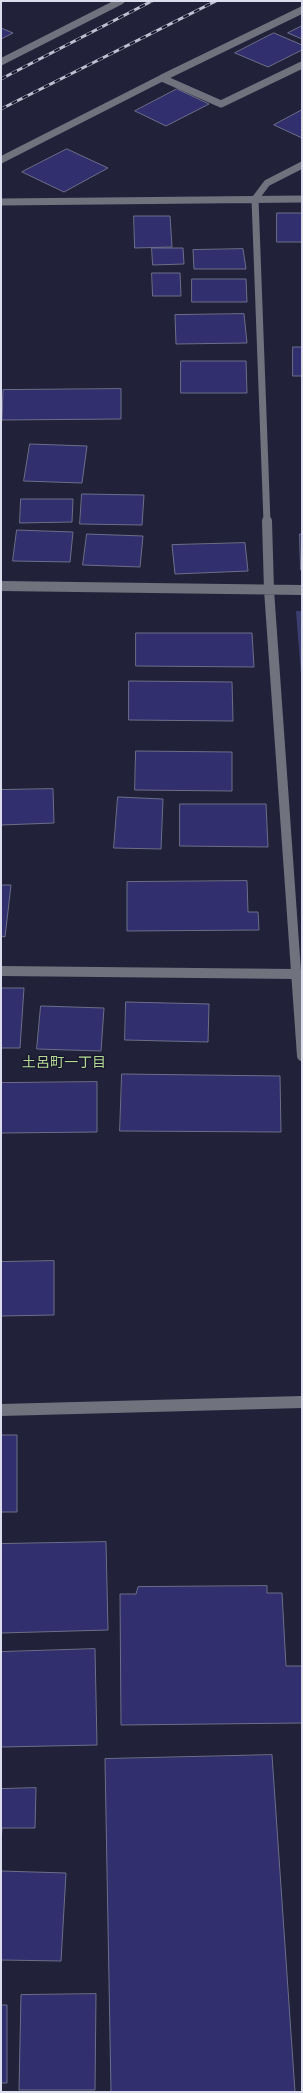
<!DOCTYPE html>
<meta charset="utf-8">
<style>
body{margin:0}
#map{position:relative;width:303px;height:2093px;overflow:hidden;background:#212239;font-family:"IBM Plex Serif",serif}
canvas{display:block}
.frame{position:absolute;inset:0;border:2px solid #dcdded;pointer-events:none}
</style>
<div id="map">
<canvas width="303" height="2093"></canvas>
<div class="frame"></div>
</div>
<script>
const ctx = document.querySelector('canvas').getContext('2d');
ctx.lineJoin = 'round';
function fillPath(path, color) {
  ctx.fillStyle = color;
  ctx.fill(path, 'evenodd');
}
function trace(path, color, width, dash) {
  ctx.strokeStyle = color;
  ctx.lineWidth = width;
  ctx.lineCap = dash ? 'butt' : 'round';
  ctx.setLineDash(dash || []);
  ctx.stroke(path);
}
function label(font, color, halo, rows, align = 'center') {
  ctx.font = font + ' "IBM Plex Serif","Noto Sans JP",serif';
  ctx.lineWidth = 3;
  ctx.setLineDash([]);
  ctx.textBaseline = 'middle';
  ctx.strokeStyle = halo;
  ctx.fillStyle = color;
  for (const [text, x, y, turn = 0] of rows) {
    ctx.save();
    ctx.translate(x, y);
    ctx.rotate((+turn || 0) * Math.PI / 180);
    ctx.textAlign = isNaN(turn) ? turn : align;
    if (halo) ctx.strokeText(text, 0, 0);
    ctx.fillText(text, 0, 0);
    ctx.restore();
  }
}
fillPath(new Path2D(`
 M296,611H302V688Z`), '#3c3d6f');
const building = new Path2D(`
 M302,26V39L288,33Z
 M1,28L13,33L1,39Z
 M274,33L302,45V50L268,67L235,53Z
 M177,89L209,104L166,126L135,111Z
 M302,110V138L274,125Z
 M67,149L108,168L64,192L22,172Z
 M277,213H302V242H277Z
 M134,216H170L172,247L135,248Z
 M152,248H183L184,264L153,265Z
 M243,249L246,269H194L193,250Z
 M152,273H180L181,296H153Z
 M192,279H246L247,302H192Z
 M244,314L247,343L176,344L175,315Z
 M293,347H302V376H293Z
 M181,361H246L247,393H181Z
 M121,389V419L2,420L3,390Z
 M30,444L87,446L82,483L24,481Z
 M82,494L144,495L142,525L80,524Z
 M21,499H73L72,522L20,523Z
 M17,530L73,532L70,562L13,561Z
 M87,534L143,536L140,567L83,565Z
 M300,534H302V570H301Z
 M245,543L248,571L175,574L172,545Z
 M136,633H252L254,667L136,666Z
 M129,681L232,682L233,721L129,720Z
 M136,751L232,752V791L135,790Z
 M53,789L54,823L1,825V790Z
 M118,797L163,799L161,849L114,848Z
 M180,804H266L268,847L180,846Z
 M247,881L248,912H258L259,930L127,931V882Z
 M1,885H11L5,937L1,936Z
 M1,988H24L20,1048H1Z
 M126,1002L209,1004L208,1042L125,1040Z
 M41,1006L104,1008L101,1051L37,1049Z
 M122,1074L280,1076L281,1132L120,1131Z
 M97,1082V1132L1,1133V1083Z
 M54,1261V1315L1,1316V1262Z
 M1,1435H17V1512H1Z
 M106,1542L108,1630L1,1633V1544Z
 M267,1586V1593H282L286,1666H302V1723L121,1725L120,1594H136L138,1587Z
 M95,1649L97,1745L1,1747V1652Z
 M272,1755L295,2092H111L105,1759Z
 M36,1788L35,1828H2L1,1842V1789Z
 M1,1871L66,1873L61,1961L1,1960Z
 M96,1994L95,2090H19L21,1995Z
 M1,2005H7V2083H1Z`);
fillPath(building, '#312f6e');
trace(building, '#6c6e89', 1);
trace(new Path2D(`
 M302,10L162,78L221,104L302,65
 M1,62L121,1
 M1,160L162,78
 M1,202L302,199
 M267,522L255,199L267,183L302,165`), '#70727e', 7);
trace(new Path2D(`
 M267,521L269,590L302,1056
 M1,586L302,590
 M1,971L295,974`), '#70727e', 10);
trace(new Path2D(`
 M1,1410L302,1402`), '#70727e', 12);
const rail = new Path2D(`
 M1,79L152,1
 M1,109L216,1`);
trace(rail, '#bfc0d1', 3);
trace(rail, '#18192e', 2, [6]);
label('14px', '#b4d893', '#18192e', [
 ["土呂町一丁目",64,1063]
]);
</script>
